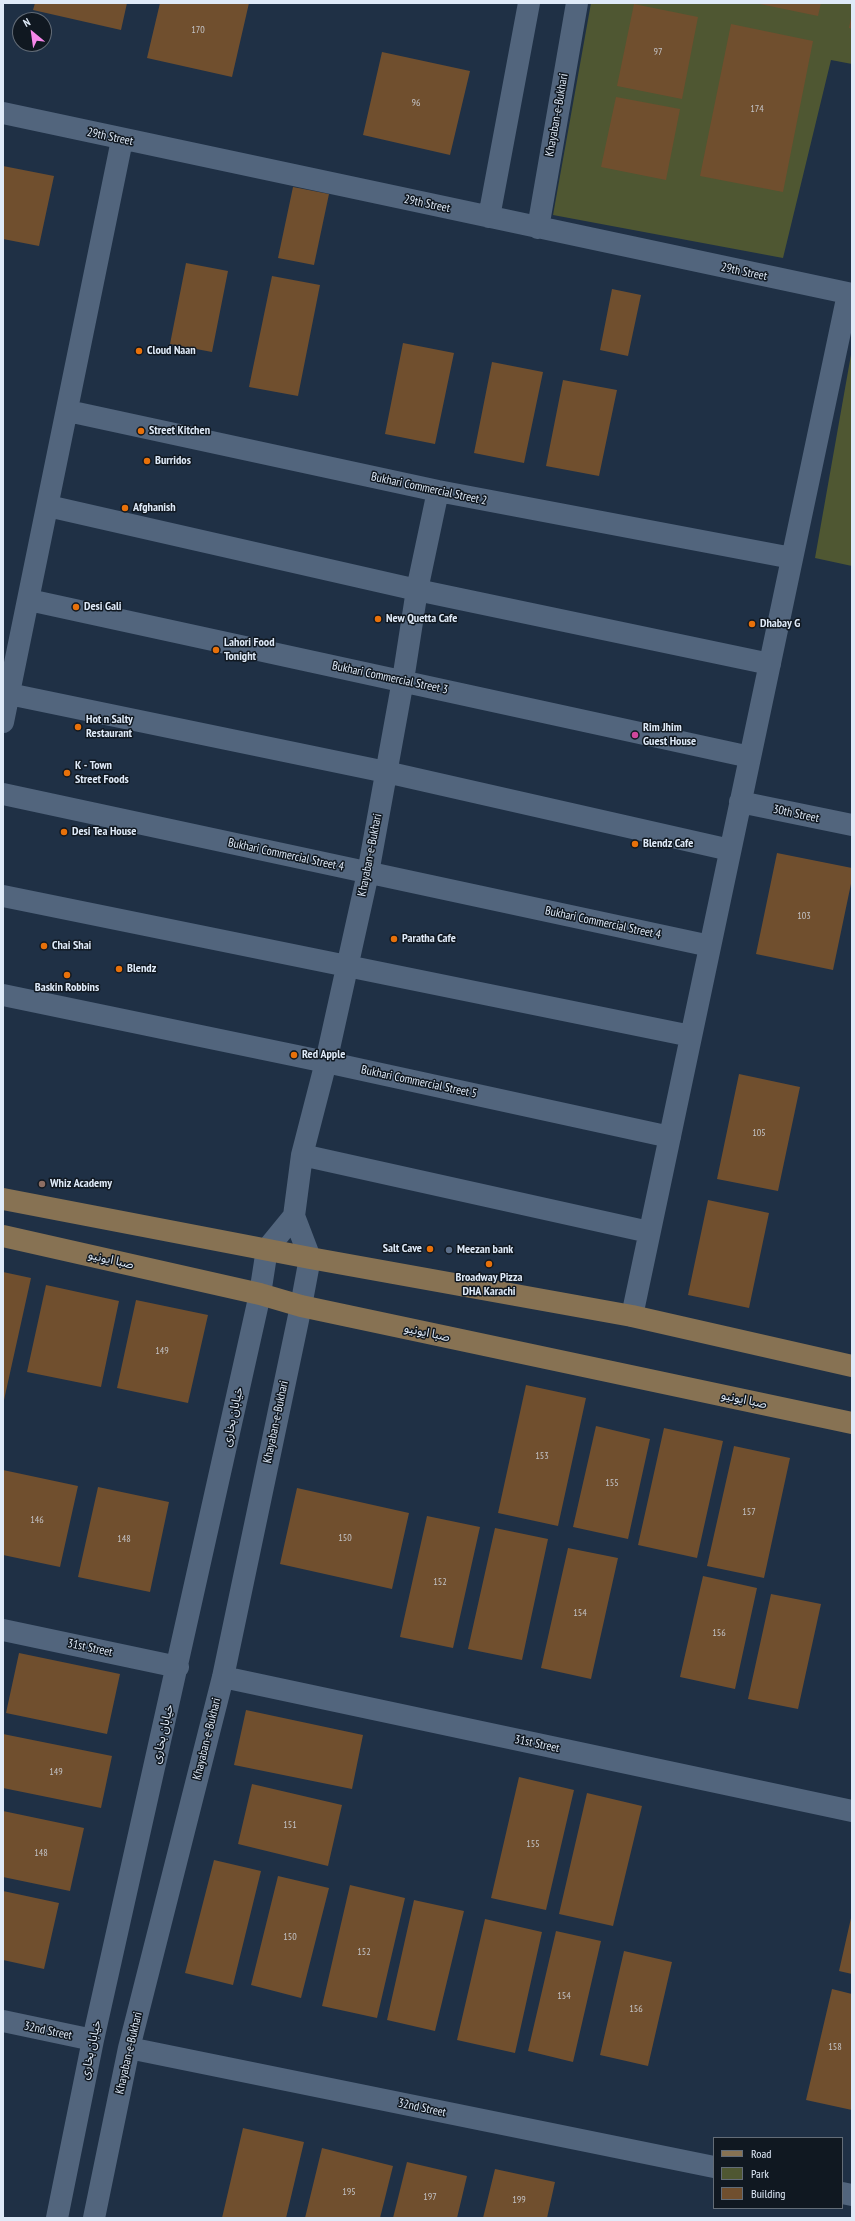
<!DOCTYPE html>
<meta charset="utf-8">
<style>
body{margin:0}
#map{position:relative;width:855px;height:2221px;overflow:hidden;background:#1f3045;font-family:"PT Sans Narrow",sans-serif}
canvas{display:block}
.frame{position:absolute;inset:0;border:4px solid #dfeaf8;pointer-events:none}
.legend{position:absolute;left:713px;top:2137px;width:130px;height:72px;box-sizing:border-box;background:#101821;border:1px solid #636c77;margin:0;padding:5px 7px;list-style:none;font-size:12px;color:#dfeaf8}
.legend li{display:flex;align-items:center;gap:8px;height:20px}
.legend b{width:20px;border:1px solid #636c77}
.north{position:absolute;left:12px;top:12px;width:40px;height:40px;box-sizing:border-box;background:#101821;border:1px solid #636c77;border-radius:50%;rotate:331deg;font-size:11px;font-weight:700;line-height:16px;text-align:center;color:#dfeaf8}
.north::after{content:'';display:block;margin:auto;width:14px;height:18px;background:#f788eb;clip-path:polygon(50% 0,100% 100%,50% 72%,0 100%)}
</style>
<div id="map">
<canvas width="855" height="2221"></canvas>
<div class="frame"></div>
<ul class="legend">
<li><b style="height:5px;background:#877253"></b>Road</li>
<li><b style="height:11px;background:#4f5732"></b>Park</li>
<li><b style="height:11px;background:#704f2e"></b>Building</li>
</ul>
<div class="north">N</div>
</div>
<script>
const ctx = document.querySelector('canvas').getContext('2d');
ctx.lineJoin = 'round';
function fillPath(path, color) {
  ctx.fillStyle = color;
  ctx.fill(path, 'evenodd');
}
function trace(path, color, width, dash) {
  ctx.strokeStyle = color;
  ctx.lineWidth = width;
  ctx.lineCap = dash ? 'butt' : 'round';
  ctx.setLineDash(dash || []);
  ctx.stroke(path);
}
function label(font, color, halo, rows, align = 'center') {
  ctx.font = font + ' "PT Sans Narrow","Noto Sans Arabic",sans-serif';
  ctx.lineWidth = 3;
  ctx.setLineDash([]);
  ctx.textBaseline = 'middle';
  ctx.strokeStyle = halo;
  ctx.fillStyle = color;
  for (const [text, x, y, turn = 0] of rows) {
    ctx.save();
    ctx.translate(x, y);
    ctx.rotate((+turn || 0) * Math.PI / 180);
    ctx.textAlign = isNaN(turn) ? turn : align;
    if (halo) ctx.strokeText(text, 0, 0);
    ctx.fillText(text, 0, 0);
    ctx.restore();
  }
}
fillPath(new Path2D(`
 M591,3H852V64L831,60L783,258L553,215Z
 M852,349V566L815,558Z`), '#4f5732');
fillPath(new Path2D(`
 M35,3H127L121,30L33,10Z
 M160,3H249L232,77L147,58Z
 M755,3H821L818,16Z
 M634,4L698,17L682,99L617,86Z
 M851,18H852V29L849,28Z
 M731,24L813,41L783,192L700,176Z
 M382,52L470,71L450,155L363,135Z
 M616,97L680,109L666,180L601,167Z
 M3,166L54,176L39,246L3,239Z
 M293,187L329,194L314,265L278,258Z
 M186,263L228,271L212,352L170,344Z
 M272,276L320,285L298,396L249,387Z
 M612,289L641,295L628,356L600,350Z
 M403,343L454,353L435,444L385,434Z
 M492,362L543,372L524,463L474,453Z
 M563,380L617,390L599,476L546,466Z
 M777,853L852,868V879L833,970L756,954Z
 M739,1074L800,1087L778,1191L717,1179Z
 M708,1200L769,1213L749,1308L688,1295Z
 M3,1272L31,1278L4,1400H3Z
 M46,1285L119,1301L101,1387L27,1372Z
 M136,1300L208,1315L188,1403L117,1388Z
 M526,1385L586,1398L558,1526L498,1513Z
 M596,1426L650,1439L628,1539L573,1527Z
 M664,1428L723,1441L697,1558L638,1545Z
 M734,1446L790,1458L764,1578L707,1566Z
 M3,1470L78,1486L60,1567L3,1555Z
 M98,1487L169,1502L150,1592L78,1577Z
 M297,1488L409,1513L392,1589L280,1564Z
 M427,1516L480,1527L453,1648L400,1637Z
 M495,1528L548,1539L522,1660L468,1649Z
 M568,1548L618,1558L591,1679L541,1668Z
 M703,1576L757,1588L735,1689L680,1677Z
 M771,1594L821,1604L798,1709L748,1699Z
 M19,1653L120,1674L107,1734L6,1713Z
 M246,1710L363,1735L352,1789L234,1765Z
 M3,1734L112,1756L101,1808L3,1788Z
 M519,1777L574,1790L546,1910L491,1898Z
 M252,1784L342,1805L328,1866L238,1844Z
 M587,1793L642,1806L613,1926L559,1914Z
 M3,1811L84,1828L70,1891L3,1877Z
 M214,1860L261,1871L233,1985L185,1973Z
 M278,1876L329,1888L301,1998L251,1985Z
 M350,1885L405,1898L377,2018L322,2006Z
 M3,1891L59,1903L44,1969L3,1960Z
 M414,1900L464,1911L435,2031L387,2020Z
 M851,1918H852V1974L839,1971Z
 M485,1919L542,1932L515,2053L457,2040Z
 M556,1931L601,1941L573,2062L528,2051Z
 M624,1951L672,1962L648,2066L600,2055Z
 M832,1989L852,1994V2110L806,2100Z
 M243,2128L304,2142L286,2218H222Z
 M322,2148L393,2166L380,2218H305Z
 M407,2162L467,2176L457,2218H393Z
 M495,2169L555,2182L547,2218H483Z`), '#704f2e');
trace(new Path2D(`
 M3,113L852,294
 M489,217L529,3
 M538,228L577,3
 M68,411L438,491L792,558
 M48,506L417,590L770,664
 M29,600L750,757
 M9,694L386,772L730,850
 M3,722L122,140
 M3,794L710,946
 M740,802L852,825
 M3,896L691,1036
 M3,995L326,1062L670,1137
 M302,1155L649,1232
 M632,1316L848,294
 M3,1630L178,1667
 M223,1677L852,1811
 M3,2021L93,2040
 M129,2048L714,2167
 M842,2193L852,2195
 M57,2218L93,2040L260,1294L267,1249L294,1216
 M94,2218L129,2048L223,1677L301,1306L310,1258L294,1216L302,1155L326,1062L368,873L403,680L417,590L438,491`), '#52657d', 22);
trace(new Path2D(`
 M3,1199L310,1258L632,1316L852,1366
 M3,1236L260,1294L301,1306L852,1423`), '#877253', 22);
for (const [x, y, r, color] of [
 [139,351,4,"#e8710a"],
 [141,431,4,"#e8710a"],
 [147,461,4,"#e8710a"],
 [125,508,4,"#e8710a"],
 [76,607,4,"#e8710a"],
 [378,619,4,"#e8710a"],
 [752,624,4,"#e8710a"],
 [216,650,4,"#e8710a"],
 [78,727,4,"#e8710a"],
 [635,735,4,"#d1479c"],
 [67,773,4,"#e8710a"],
 [64,832,4,"#e8710a"],
 [635,844,4,"#e8710a"],
 [394,939,4,"#e8710a"],
 [44,946,4,"#e8710a"],
 [119,969,4,"#e8710a"],
 [67,975,4,"#e8710a"],
 [294,1055,4,"#e8710a"],
 [42,1184,4,"#8d6e63"],
 [430,1249,4,"#e8710a"],
 [449,1250,4,"#5c6f8a"],
 [489,1264,4,"#e8710a"]
]) {
  const dot = new Path2D();
  dot.arc(x, y, r, 0, 2 * Math.PI);
  ctx.fillStyle = color;
  ctx.fill(dot);
  trace(dot, '#101821', 1.5);
}
label('10px', '#c3c3c6', null, [
 ["170",198,30],
 ["97",658,52],
 ["96",416,103],
 ["174",757,109],
 ["103",804,916],
 ["105",759,1133],
 ["149",162,1351],
 ["153",542,1456],
 ["155",612,1483],
 ["157",749,1512],
 ["146",37,1520],
 ["150",345,1538],
 ["148",124,1539],
 ["152",440,1582],
 ["154",580,1613],
 ["156",719,1633],
 ["149",56,1772],
 ["151",290,1825],
 ["155",533,1844],
 ["148",41,1853],
 ["150",290,1937],
 ["152",364,1952],
 ["154",564,1996],
 ["156",636,2009],
 ["158",835,2047],
 ["195",349,2192],
 ["197",430,2197],
 ["199",519,2200]
]);
label('12px', '#dfeaf8', '#101821', [
 ["Khayaban-e-Bukhari",557,115,-80],
 ["29th Street",110,137,12],
 ["29th Street",427,204,12],
 ["29th Street",744,272,12],
 ["Bukhari Commercial Street 2",429,489,12],
 ["Bukhari Commercial Street 3",390,678,12],
 ["30th Street",796,814,12],
 ["Bukhari Commercial Street 4",286,855,12],
 ["Khayaban-e-Bukhari",370,855,-79],
 ["Bukhari Commercial Street 4",603,923,12],
 ["Bukhari Commercial Street 5",419,1082,12],
 ["صبا ایونیو",111,1260,13],
 ["صبا ایونیو",427,1333,12],
 ["صبا ایونیو",744,1400,12],
 ["خیابان بخاری",233,1417,-78],
 ["Khayaban-e-Bukhari",276,1422,-78],
 ["31st Street",90,1648,12],
 ["خیابان بخاری",163,1734,-77],
 ["Khayaban-e-Bukhari",207,1739,-76],
 ["31st Street",537,1744,12],
 ["32nd Street",48,2031,12],
 ["خیابان بخاری",91,2050,-78],
 ["Khayaban-e-Bukhari",129,2053,-77],
 ["32nd Street",422,2108,12]
]);
label('bold 12px', '#dfeaf8', '#101821', [
 ["Cloud Naan",147,351],
 ["Street Kitchen",149,431],
 ["Burridos",155,461],
 ["Afghanish",133,508],
 ["Desi Gali",84,607],
 ["New Quetta Cafe",386,619],
 ["Dhabay G",760,624],
 ["Lahori Food",224,643],
 ["Tonight",224,657],
 ["Hot n Salty",86,720],
 ["Restaurant",86,734],
 ["Rim Jhim",643,728],
 ["Guest House",643,742],
 ["K - Town",75,766],
 ["Street Foods",75,780],
 ["Desi Tea House",72,832],
 ["Blendz Cafe",643,844],
 ["Paratha Cafe",402,939],
 ["Chai Shai",52,946],
 ["Blendz",127,969],
 ["Baskin Robbins",67,988,"center"],
 ["Red Apple",302,1055],
 ["Whiz Academy",50,1184],
 ["Salt Cave",422,1249,"right"],
 ["Meezan bank",457,1250],
 ["Broadway Pizza",489,1278,"center"],
 ["DHA Karachi",489,1292,"center"]
], 'left');
</script>
